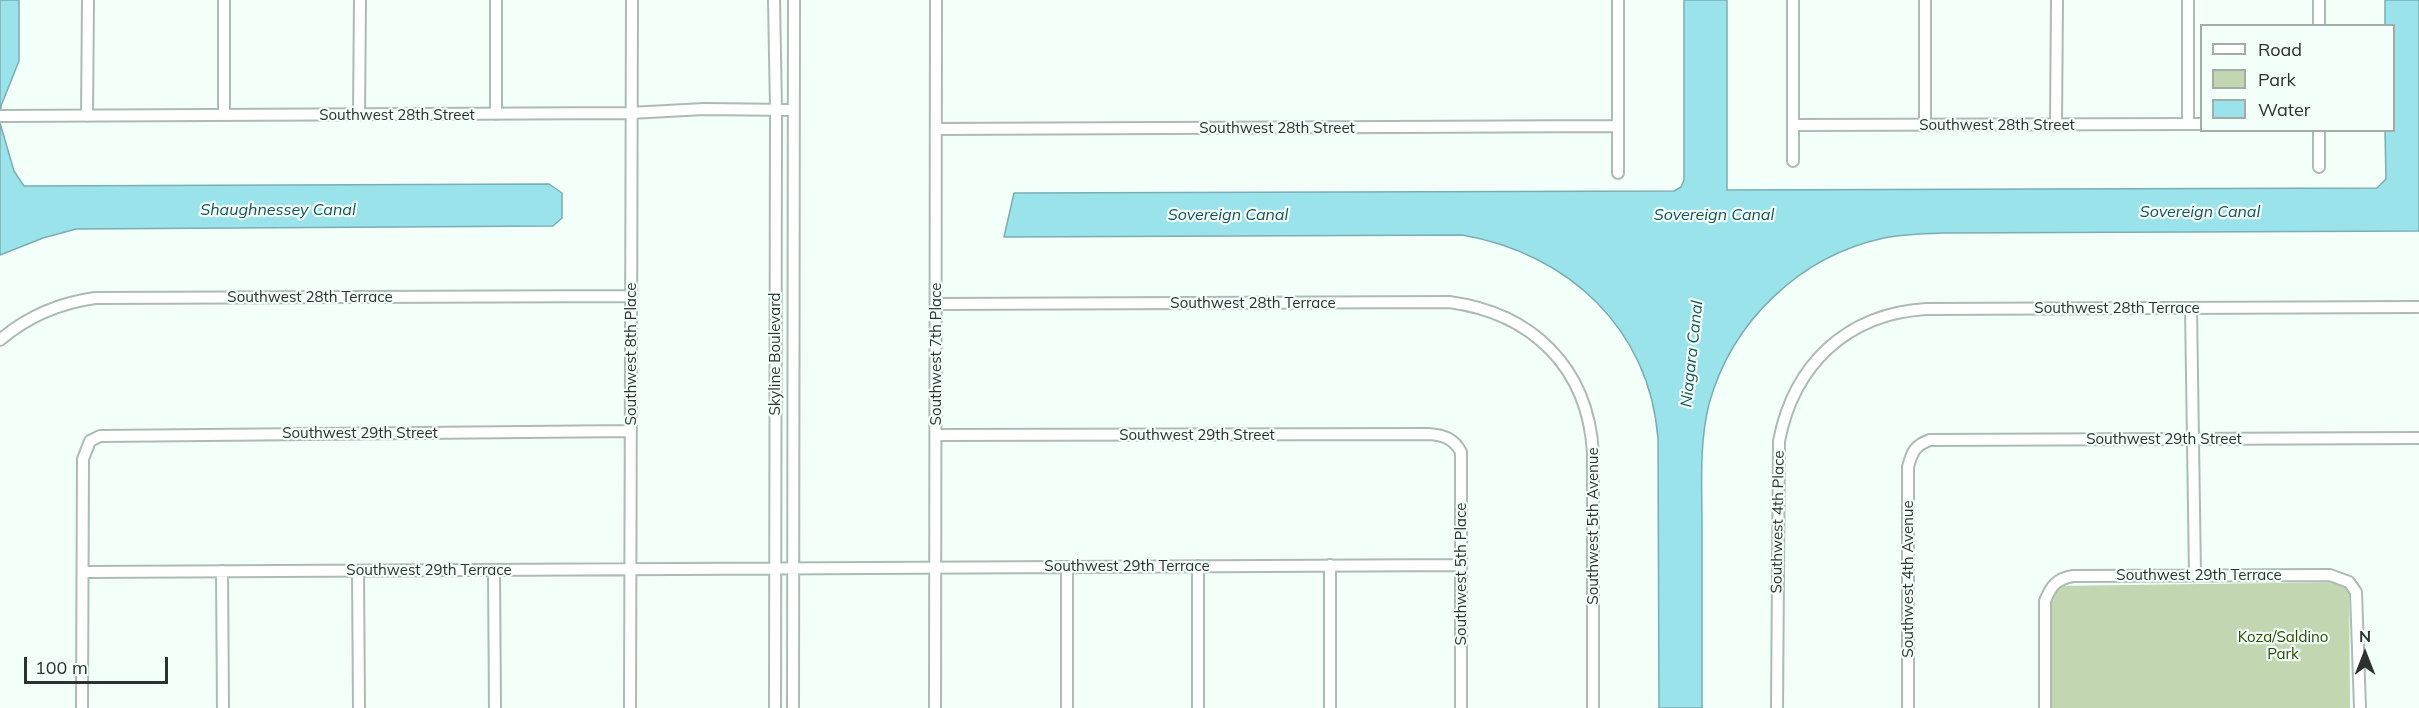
<!DOCTYPE html>
<style>
body{margin:0}
#map{position:relative;width:2419px;height:708px;overflow:hidden;background:#f3fff9;font-family:Mulish,sans-serif}
canvas{display:block}
.legend{position:absolute;left:2200px;top:24px;width:195px;height:108px;box-sizing:border-box;background:#f3fff9;border:2px solid #a3ada8;margin:0;padding:8px 10px;list-style:none;font-size:18px;color:#2c322f}
.legend li{display:flex;align-items:center;gap:12px;height:30px}
.legend b{width:30px;border:2px solid #a3ada8}
.north{position:absolute;left:2335px;top:624px;width:60px;height:60px;-webkit-text-stroke:4px #f3fff9;paint-order:stroke;rotate:0deg;font-size:16px;font-weight:700;line-height:24px;text-align:center;color:#2c322f}
.north::after{content:'';display:block;margin:auto;width:21px;height:27px;background:#2c322f;clip-path:polygon(50% 0,100% 100%,50% 72%,0 100%)}
.scale{position:absolute;left:24px;top:657px;width:144px;height:27px;box-sizing:border-box;border:3px solid #2c322f;border-top:0;padding-left:8px;font-size:18px;line-height:21px;white-space:nowrap;color:#2c322f;-webkit-text-stroke:4px #f3fff9;paint-order:stroke}
</style>
<div id="map">
<canvas width="2419" height="708"></canvas>
<ul class="legend">
<li><b style="height:8px;background:#fff"></b>Road</li>
<li><b style="height:16px;background:#c2d6b1"></b>Park</li>
<li><b style="height:16px;background:#9be3eb"></b>Water</li>
</ul>
<div class="north">N</div>
<div class="scale">100 m</div>
</div>
<script>
const ctx = document.querySelector('canvas').getContext('2d');
ctx.lineJoin = 'round';
function fillPath(path, color) {
  ctx.fillStyle = color;
  ctx.fill(path, 'evenodd');
}
function trace(path, color, width, dash) {
  ctx.strokeStyle = color;
  ctx.lineWidth = width;
  ctx.lineCap = dash ? 'butt' : 'round';
  ctx.setLineDash(dash || []);
  ctx.stroke(path);
}
function label(font, color, halo, rows, align = 'center') {
  ctx.font = font + ' Mulish,sans-serif';
  ctx.lineWidth = 4.5;
  ctx.setLineDash([]);
  ctx.textBaseline = 'middle';
  ctx.strokeStyle = halo;
  ctx.fillStyle = color;
  for (const [text, x, y, turn = 0] of rows) {
    ctx.save();
    ctx.translate(x, y);
    ctx.rotate((+turn || 0) * Math.PI / 180);
    ctx.textAlign = isNaN(turn) ? turn : align;
    if (halo) ctx.strokeText(text, 0, 0);
    ctx.fillText(text, 0, 0);
    ctx.restore();
  }
}
fillPath(new Path2D(`
 M2349,582L2350,708H2052L2051,586Z`), '#c2d6b1');
const water = new Path2D(`
 M0,0H19V61L1,106L0,123L14,171L24,186L549,184L562,193V218L553,226L76,229L43,238L0,255Z
 M1684,0H1727V190L2377,188L2386,179L2385,131L2394,130V26L2385,25V0H2419V231L1943,233C1923,234 1904,234 1884,238C1800,256 1732,321 1709,404C1699,444 1702,486 1702,526C1702,587 1702,647 1702,708H1659L1658,439C1650,329 1568,253 1462,235L1004,237L1014,193L1674,191L1681,187L1684,180Z`);
fillPath(water, '#9be3eb');
trace(water, '#7aaeb3', 1.5);
const minor = new Path2D(`
 M496,0V114
 M774,0L776,109L775,708
 M2188,0V124
 M2319,26V0
 M224,115V0
 M359,115L360,0
 M0,116L630,113L704,109L794,110
 M87,116L88,0
 M2056,124L2057,0
 M1793,125L2202,124
 M1925,125V0
 M936,129L1618,126
 M1793,161V0
 M2319,167V130
 M1618,173V0
 M936,304L1449,302C1532,313 1588,367 1593,453V708
 M2191,308L2195,575
 M0,340C28,316 59,303 95,298L631,296
 M937,435L1429,434C1444,435 1454,439 1461,452V708
 M1198,566V708
 M1067,567V708
 M494,570L495,708
 M222,571L223,708
 M358,571L359,708
 M84,572L1461,565
 M82,708L83,459L90,441L100,436L631,431
 M630,708L632,0
 M793,708L794,0
 M935,708L936,0
 M1330,708V565
 M1777,708L1779,441C1794,364 1847,314 1926,309L2419,307
 M1908,708V467C1912,452 1915,445 1930,440L2419,438
 M2045,708V601C2051,586 2056,579 2073,576L2330,575L2349,582L2356,592L2360,708`);
trace(minor, '#adbbb5', 14);
trace(minor, '#fff', 10);
label('15px', '#2c322f', '#f3fff9', [
 ["Southwest 28th Street",397,115],
 ["Southwest 28th Street",1997,125],
 ["Southwest 28th Street",1277,128],
 ["Southwest 28th Terrace",310,297],
 ["Southwest 28th Terrace",1253,303],
 ["Southwest 28th Terrace",2117,308],
 ["Southwest 8th Place",631,354,-90],
 ["Skyline Boulevard",775,354,-90],
 ["Southwest 7th Place",936,354,-90],
 ["Southwest 29th Street",360,433],
 ["Southwest 29th Street",1197,435],
 ["Southwest 29th Street",2164,439],
 ["Southwest 4th Place",1778,522,-89],
 ["Southwest 5th Avenue",1593,526,-90],
 ["Southwest 29th Terrace",1127,566],
 ["Southwest 29th Terrace",429,570],
 ["Southwest 5th Place",1461,574,-90],
 ["Southwest 29th Terrace",2199,575],
 ["Southwest 4th Avenue",1908,579,-90]
]);
label('15px', '#2b4a00', '#f3fff9', [
 ["Koza/Saldino",2283,637],
 ["Park",2283,654]
]);
label('italic 16px', '#145258', '#f3fff9', [
 ["Shaughnessey Canal",278,210],
 ["Sovereign Canal",2200,212],
 ["Sovereign Canal",1228,215],
 ["Sovereign Canal",1714,215],
 ["Niagara Canal",1692,354,-84]
]);
</script>
